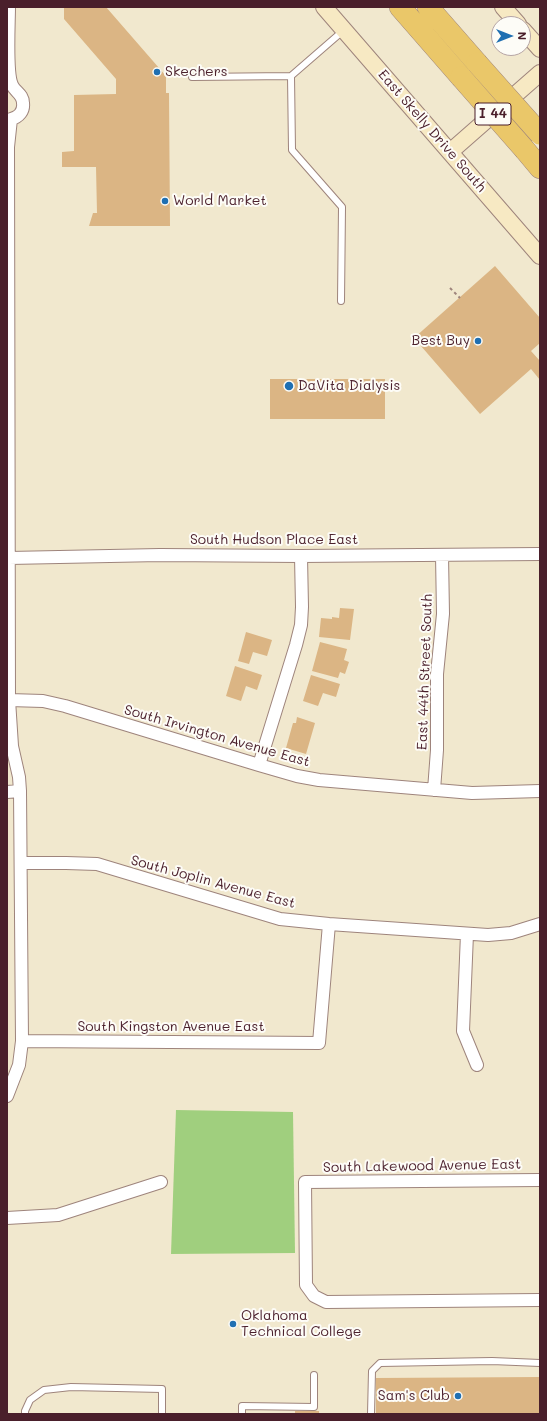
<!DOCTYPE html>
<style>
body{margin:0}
#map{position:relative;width:547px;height:1421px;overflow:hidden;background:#f1e8ce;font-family:Mali,sans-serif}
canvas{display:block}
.frame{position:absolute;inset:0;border:8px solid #4a1f2b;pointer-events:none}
.north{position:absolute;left:491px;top:16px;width:40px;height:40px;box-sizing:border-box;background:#fdfcf7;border:1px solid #b5a4a5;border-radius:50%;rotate:90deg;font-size:11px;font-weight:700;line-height:16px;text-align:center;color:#4a1f2b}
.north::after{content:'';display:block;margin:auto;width:14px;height:18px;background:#1f6fb2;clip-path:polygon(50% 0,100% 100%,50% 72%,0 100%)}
</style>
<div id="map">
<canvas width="547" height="1421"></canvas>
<div class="frame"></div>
<div class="north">N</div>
</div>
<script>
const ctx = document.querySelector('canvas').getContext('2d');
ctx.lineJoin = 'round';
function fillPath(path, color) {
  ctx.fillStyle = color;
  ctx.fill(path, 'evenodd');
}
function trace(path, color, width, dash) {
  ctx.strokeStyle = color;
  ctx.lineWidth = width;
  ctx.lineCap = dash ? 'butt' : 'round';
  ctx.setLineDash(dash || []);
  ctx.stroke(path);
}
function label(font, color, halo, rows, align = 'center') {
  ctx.font = font + ' Mali,sans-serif';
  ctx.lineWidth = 4;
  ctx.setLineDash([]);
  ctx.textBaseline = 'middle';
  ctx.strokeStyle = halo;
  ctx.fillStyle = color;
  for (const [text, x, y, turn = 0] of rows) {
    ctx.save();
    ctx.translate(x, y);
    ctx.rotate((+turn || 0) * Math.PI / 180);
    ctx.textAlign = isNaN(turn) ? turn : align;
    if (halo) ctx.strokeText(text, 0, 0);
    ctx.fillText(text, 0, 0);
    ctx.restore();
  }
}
fillPath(new Path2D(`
 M176,1110L293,1112L295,1253L171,1254Z`), '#a0cf7e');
fillPath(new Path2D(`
 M64,7H106L166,76V93H169L170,226H89L93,213H97L96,167H62V152L74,151V95L116,94V79L64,19Z
 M495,266L540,318V343L531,351L540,361V380L531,369L480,414L414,338Z
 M270,379H385V419H270Z
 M340,608L354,609L350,640L319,637L321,618L332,619V617L339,618Z
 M246,632L272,640L267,656L253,652L249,664L238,661Z
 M320,642L347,649L344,660L349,662L345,674L340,672L338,678L312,671Z
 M235,666L262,675L257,690L246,686L241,701L226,696Z
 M311,675L340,684L336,697L323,693L318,706L303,701Z
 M297,717L315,723L306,754L286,748L293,723H296Z
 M540,1377V1414H376V1378Z
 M295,1411H319V1414H295Z`), '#dbb584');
const lane = new Path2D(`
 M192,77L291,76
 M341,301L342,207L292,150L291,76L344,30
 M25,1414V1411L30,1400L44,1390L71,1387L162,1389V1414
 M242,1414V1406L314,1407V1375
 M371,1414L372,1371L380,1363L492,1361L540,1363`);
const street = new Path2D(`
 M9,7C9,23 6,73 12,85C15,92 23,94 23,103C24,111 19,117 11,119
 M9,558L160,555L301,556L540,554
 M9,700L43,701L65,706L259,765L297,776L319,780L472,793L540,791
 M259,765L296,645L301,625L302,607L301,556
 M434,790L437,750V674L443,614L442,555
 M7,792L20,791
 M21,863H66L97,864L280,919L329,924L488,935L511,933L540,924
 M467,934L463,1031L477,1065
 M22,1041L319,1043L329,924
 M7,1096L19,1065L22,1041L20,791L19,777L12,746L9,700L8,147L11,119
 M540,1180L305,1182L306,1285L314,1296L326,1302L540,1300
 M7,1218L58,1215L161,1182`);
const secondary = new Path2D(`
 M324,7L540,256
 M503,7L518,24
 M523,30L540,49
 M450,152L540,73`);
const highway = new Path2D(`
 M400,7L461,77
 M428,7L477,63
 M525,150L540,168`);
trace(lane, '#9e847c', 8);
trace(street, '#9e847c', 14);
trace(secondary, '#9e847c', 18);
trace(highway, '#9e847c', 22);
trace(new Path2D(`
 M450,288L460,298`), '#9e847c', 2, [3, 3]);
trace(lane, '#fff', 6);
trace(street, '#fff', 12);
trace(secondary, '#f7e9c3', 16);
trace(highway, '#eac769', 21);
const highwayBridge = new Path2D(`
 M477,63L540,134
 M461,77L525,150`);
trace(highwayBridge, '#9e847c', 22, []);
trace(highwayBridge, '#eac769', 21);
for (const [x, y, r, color] of [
 [157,72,4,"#1f6fb2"],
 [165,201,4,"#1f6fb2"],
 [478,341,4,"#1f6fb2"],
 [289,386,5,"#1f6fb2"],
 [233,1324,4,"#1f6fb2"],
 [458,1396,4,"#1f6fb2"]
]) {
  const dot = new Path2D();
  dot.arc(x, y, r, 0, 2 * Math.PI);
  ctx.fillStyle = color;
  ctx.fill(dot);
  trace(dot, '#fdfcf7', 1.5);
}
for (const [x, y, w] of [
 [493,114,36]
]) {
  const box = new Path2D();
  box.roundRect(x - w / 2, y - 11, w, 22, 3);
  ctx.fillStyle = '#fdfcf7';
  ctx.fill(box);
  trace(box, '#4a1f2b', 1);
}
label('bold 13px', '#4a1f2b', null, [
 ["I 44",493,114]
]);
label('14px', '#4a1f2b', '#fdfcf7', [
 ["Skechers",165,72],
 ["World Market",173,201],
 ["Best Buy",470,341,"right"],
 ["DaVita Dialysis",298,386],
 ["Oklahoma",241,1316],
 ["Technical College",241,1332],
 ["Sam's Club",450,1396,"right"]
], 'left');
label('14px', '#4a1f2b', '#fdfcf7', [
 ["East Skelly Drive South",432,131,49],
 ["South Hudson Place East",274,540],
 ["East 44th Street South",425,672,-88],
 ["South Irvington Avenue East",217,736,16],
 ["South Joplin Avenue East",213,882,15],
 ["South Kingston Avenue East",171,1027],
 ["South Lakewood Avenue East",422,1166,-1]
]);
</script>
